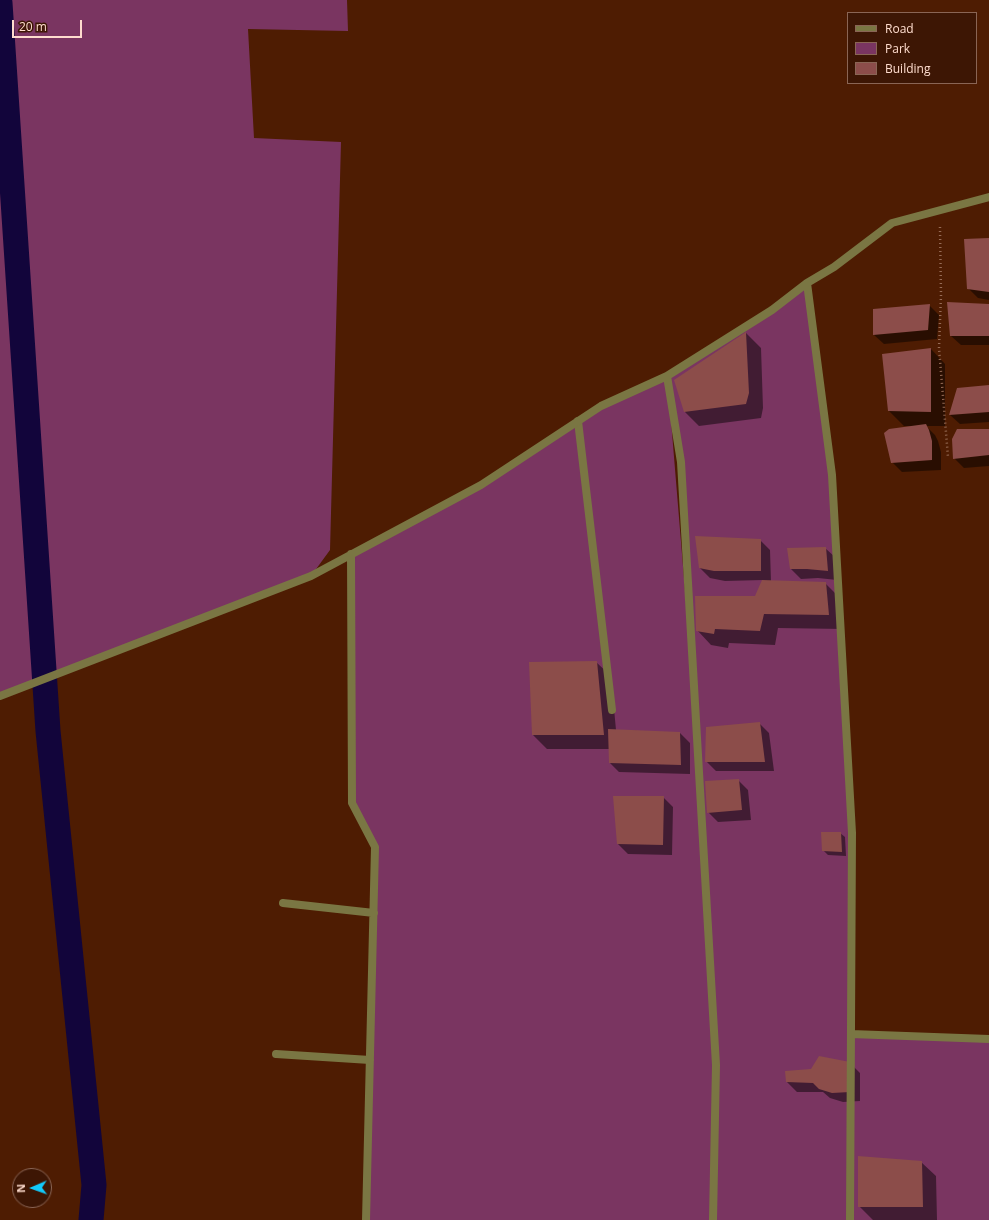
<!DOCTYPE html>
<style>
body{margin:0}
#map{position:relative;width:989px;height:1220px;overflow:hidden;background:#4e1c02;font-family:"Open Sans",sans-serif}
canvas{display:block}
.legend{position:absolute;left:847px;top:12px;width:130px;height:72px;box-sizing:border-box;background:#3d1604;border:1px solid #8a6555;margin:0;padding:5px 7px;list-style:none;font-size:12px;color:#fedcce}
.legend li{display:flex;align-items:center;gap:8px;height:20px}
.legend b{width:20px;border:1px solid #8a6555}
.north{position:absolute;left:12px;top:1168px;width:40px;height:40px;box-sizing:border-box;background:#3d1604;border:1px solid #8a6555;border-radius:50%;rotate:268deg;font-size:11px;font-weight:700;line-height:16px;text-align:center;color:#fedcce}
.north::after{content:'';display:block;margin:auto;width:14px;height:18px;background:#13cafb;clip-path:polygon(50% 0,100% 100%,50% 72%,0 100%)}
.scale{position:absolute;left:12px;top:20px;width:70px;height:18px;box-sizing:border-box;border:2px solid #fedcce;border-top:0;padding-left:5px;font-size:12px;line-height:14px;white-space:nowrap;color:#fedcce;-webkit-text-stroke:3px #3d1604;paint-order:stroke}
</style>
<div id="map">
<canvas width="989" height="1220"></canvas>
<ul class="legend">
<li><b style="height:5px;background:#7a7643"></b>Road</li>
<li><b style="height:11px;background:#7a3561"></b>Park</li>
<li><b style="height:11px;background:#8c4d4a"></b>Building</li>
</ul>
<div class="north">N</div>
<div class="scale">20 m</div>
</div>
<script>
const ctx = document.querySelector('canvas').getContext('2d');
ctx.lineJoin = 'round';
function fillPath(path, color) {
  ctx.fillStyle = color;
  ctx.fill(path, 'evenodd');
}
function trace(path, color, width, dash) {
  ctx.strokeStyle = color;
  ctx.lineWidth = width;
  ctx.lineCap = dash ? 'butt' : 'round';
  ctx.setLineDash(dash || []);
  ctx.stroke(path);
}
fillPath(new Path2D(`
 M0,0H347L348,31L248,29L254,138L341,142L330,550L311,576L0,696Z
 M807,283L832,475L852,833L851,1034L989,1039V1220H366L375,847L352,803L351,554L481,485L601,406L667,376ZM668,384L681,462L694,700Z`), '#7a3561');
fillPath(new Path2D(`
 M989,239V300L978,298L968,288Z
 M929,305L939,315L937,339L884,344L874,335Z
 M989,305V345H961L951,336Z
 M746,333L761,348L763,408L761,418L699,426L685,412L675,381Z
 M931,349L945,364V426H926L935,435L938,441L941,452V470L902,472L892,462L912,426H904L889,411Z
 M989,386V422L960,424L950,415Z
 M989,430V466L964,468L954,458Z
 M760,540L770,550L771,582L825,583L840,598L843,629L778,628L775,645L729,643L728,648L711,645L697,630L756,597L763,580L725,581L710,578L700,568Z
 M825,548L835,557L837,580L818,578L801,579L791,569Z
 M596,662L611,676L616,730L680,733L690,743V774L619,772L610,763L609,749H547L533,735Z
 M759,723L769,733L774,771H716L706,761Z
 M738,780L748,790L751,820L718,822L708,812Z
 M663,797L673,807L672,855L628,854L618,844Z
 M840,833L845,837L846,856L828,855L823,850Z
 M850,1063L860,1073V1101L843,1102L830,1098L823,1092H797L787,1082L812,1070Z
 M921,1162L936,1176L937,1220H873L859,1206Z`), '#0007');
trace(new Path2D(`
 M0,3L48,731L94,1185L91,1220`), '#12053b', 25);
fillPath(new Path2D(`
 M989,238V292L967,289L964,239Z
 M947,302L989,304V336H950Z
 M930,304L928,330L873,335V309Z
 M746,332L749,393L746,404L684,412L674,380Z
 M931,348V412L888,411L882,354Z
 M989,385V412L949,415L957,388Z
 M926,424L929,430L932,441V460L891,463L884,433L889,429Z
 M957,429H989V455L953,459L952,439Z
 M695,536L761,539V571H714L699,568Z
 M826,547L828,571L807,569H790L787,548Z
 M762,580L826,582L829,615L764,614L760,631L715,629L714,634L696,631L695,596H755Z
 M597,661L604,735H532L529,662Z
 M760,722L765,762H705L706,727Z
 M608,729L680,732L681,765L609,763Z
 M739,779L742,810L707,813L705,781Z
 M613,796H664L663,845L617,844Z
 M821,832H841L842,852L822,851Z
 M819,1056L850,1062V1092L832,1093L819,1089L813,1083L786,1082L785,1071L811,1069Z
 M858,1156L922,1161L923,1207H858Z`), '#8c4d4a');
trace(new Path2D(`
 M940,227L941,295L939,348L948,457`), '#966b56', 2.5, [1, 3]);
trace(new Path2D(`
 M578,421L612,710`), '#7a7643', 8);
trace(new Path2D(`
 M807,283L832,475L852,833L850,1220
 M667,376L681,462L716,1065L713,1220
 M351,554L352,803L375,847L366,1220
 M0,696L311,576L481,485L601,406L667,376L772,310L807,283L834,267L892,223L989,197
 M283,903L374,913
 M851,1034L989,1039
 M276,1054L370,1060`), '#7a7643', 8);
</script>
